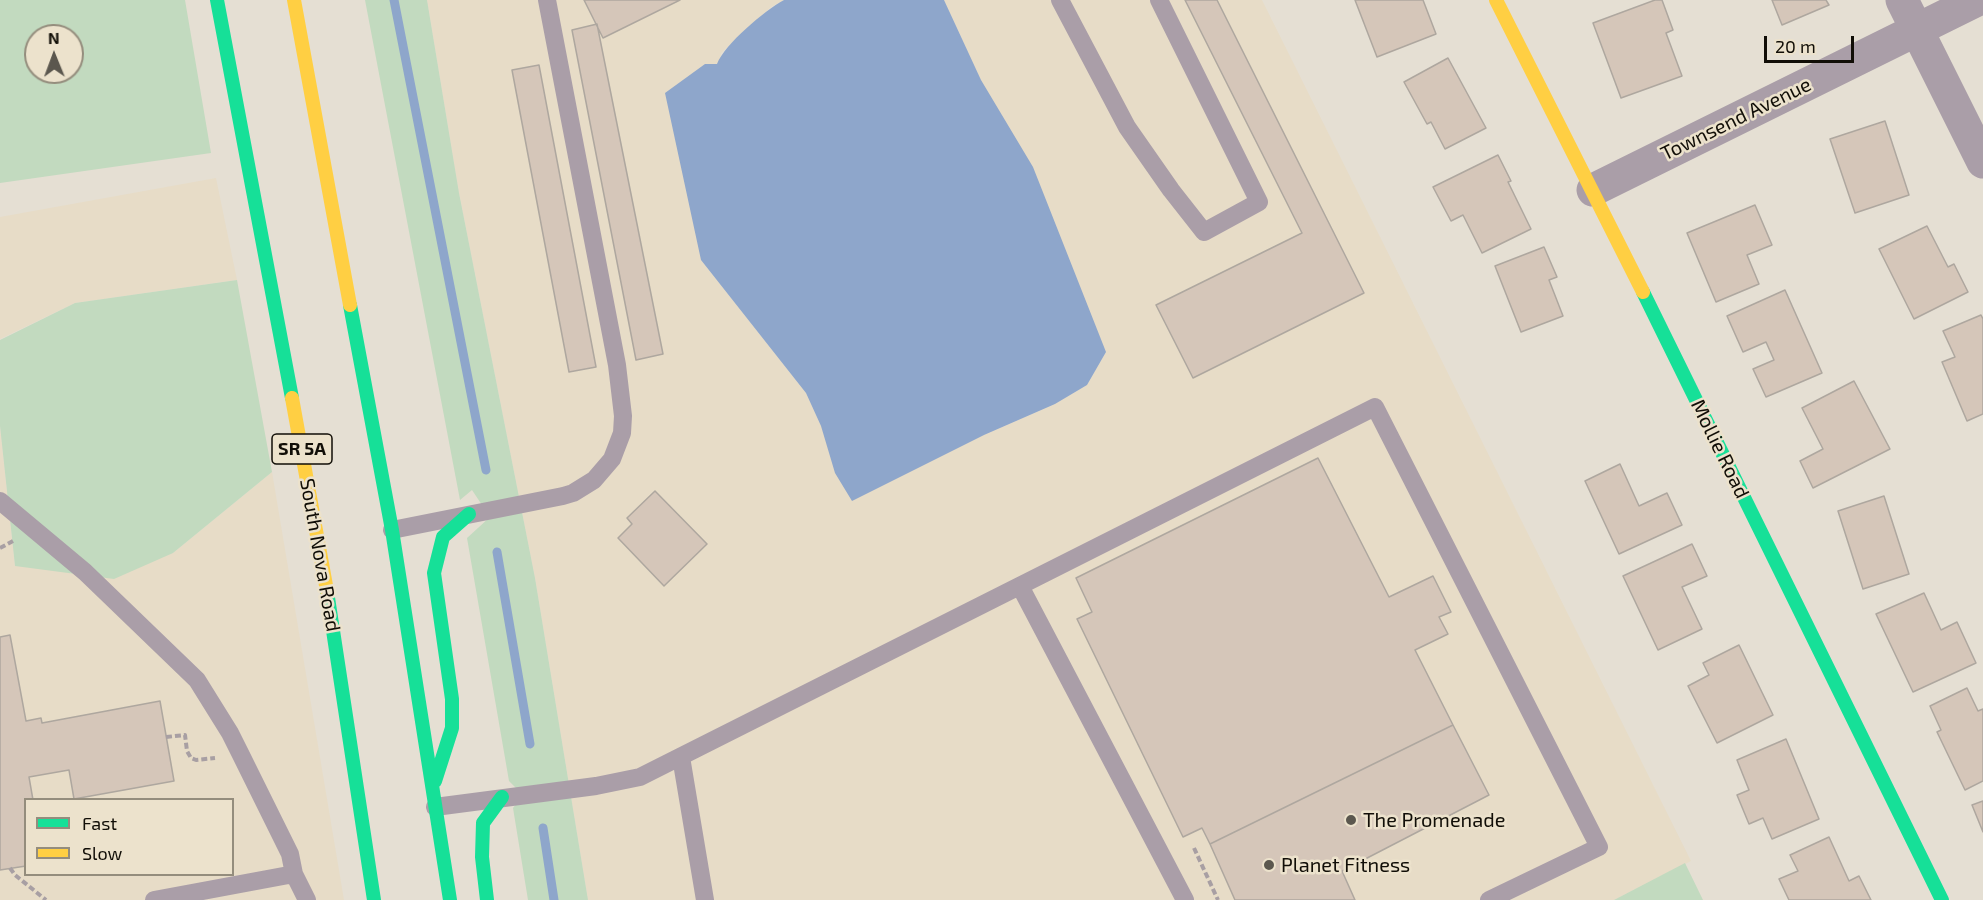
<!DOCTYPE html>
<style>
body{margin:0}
#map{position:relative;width:1983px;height:900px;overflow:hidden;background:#e5dfd3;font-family:"Exo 2",sans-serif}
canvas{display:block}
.legend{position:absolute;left:24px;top:798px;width:210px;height:78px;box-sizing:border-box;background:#ece2cc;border:2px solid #948d7d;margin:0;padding:8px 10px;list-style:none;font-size:18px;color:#110e07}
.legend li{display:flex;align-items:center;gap:12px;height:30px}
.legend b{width:30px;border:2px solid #948d7d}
.north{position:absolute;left:24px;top:24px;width:60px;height:60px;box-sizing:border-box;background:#ece2cc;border:2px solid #948d7d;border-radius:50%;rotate:359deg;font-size:16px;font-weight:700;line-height:24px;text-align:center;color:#110e07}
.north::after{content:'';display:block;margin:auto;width:21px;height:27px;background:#5b574e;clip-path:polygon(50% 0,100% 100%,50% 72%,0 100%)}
.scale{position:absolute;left:1764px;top:36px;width:90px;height:27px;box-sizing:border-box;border:3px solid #110e07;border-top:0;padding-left:8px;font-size:18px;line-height:21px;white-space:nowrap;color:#110e07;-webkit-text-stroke:4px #ece2cc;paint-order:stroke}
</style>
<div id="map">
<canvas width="1983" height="900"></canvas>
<ul class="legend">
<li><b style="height:8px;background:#16e098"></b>Fast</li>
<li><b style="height:8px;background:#ffcf43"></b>Slow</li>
</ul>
<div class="north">N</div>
<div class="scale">20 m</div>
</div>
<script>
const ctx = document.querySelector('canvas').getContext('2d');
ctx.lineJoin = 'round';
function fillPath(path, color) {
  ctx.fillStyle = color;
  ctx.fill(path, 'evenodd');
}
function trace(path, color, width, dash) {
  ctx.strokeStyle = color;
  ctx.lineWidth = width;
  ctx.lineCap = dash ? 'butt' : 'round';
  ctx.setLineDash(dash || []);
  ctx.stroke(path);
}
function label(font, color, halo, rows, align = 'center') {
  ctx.font = font + ' "Exo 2",sans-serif';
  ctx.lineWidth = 5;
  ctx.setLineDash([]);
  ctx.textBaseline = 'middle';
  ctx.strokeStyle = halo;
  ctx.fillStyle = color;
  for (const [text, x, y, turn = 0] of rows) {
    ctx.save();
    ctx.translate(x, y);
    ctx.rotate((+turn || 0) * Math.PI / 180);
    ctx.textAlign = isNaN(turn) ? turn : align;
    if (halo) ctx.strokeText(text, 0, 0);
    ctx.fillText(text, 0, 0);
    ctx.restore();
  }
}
fillPath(new Path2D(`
 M427,0H784L771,7L721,53L701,260L806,393L821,426L984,435L1055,404L1087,385L1106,352L944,0H1262L1691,861L1614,900H588L535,578L459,193Z
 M216,178L237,280L75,303L0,339V217Z
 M0,426L15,566L173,553L272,472L344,900H0ZM26,800H232V874H26Z`), '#e7dcc7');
fillPath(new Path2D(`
 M0,0H185L211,153L0,183ZM36,36H72V72H36Z
 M365,0H427L459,193L535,578L588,900H528L513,808L523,795L509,781L467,538L490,517L472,490L460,500Z
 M237,280L272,472L173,553L114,579L15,566L0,426V340L75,303Z
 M1685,863L1703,900H1614Z`), '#c2dabf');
fillPath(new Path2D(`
 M784,0H944L981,80L1033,167L1106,352L1087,385L1055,404L984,435L852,501L835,473L821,426L806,393L701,260L665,93L705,64H717C725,44 764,11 784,0Z`), '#8ea6cb');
trace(new Path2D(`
 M394,0L486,470
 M497,552L530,744
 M543,828L554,900`), '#8ea6cb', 9);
const building = new Path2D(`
 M584,0H680L603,38Z
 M1185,0H1217L1364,293L1193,378L1156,305L1302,233Z
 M1355,0H1423L1436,34L1377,57Z
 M1655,0H1662L1673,30L1666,33L1682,76L1621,98L1593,23Z
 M1772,0H1826L1829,5L1782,25Z
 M597,24L663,354L636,360L572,30Z
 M1448,58L1486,128L1445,149L1431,122L1427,124L1404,82Z
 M539,65L596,367L569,372L512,70Z
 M1885,121L1909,195L1855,213L1830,139Z
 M1498,155L1511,181L1508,182L1531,229L1482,253L1463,215L1451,221L1433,187Z
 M1755,205L1772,245L1747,255L1759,284L1716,302L1687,233Z
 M1927,226L1948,267L1954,264L1968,292L1914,319L1879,249Z
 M1544,247L1557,277L1549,280L1563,316L1521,332L1495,266Z
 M1785,290L1822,373L1766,397L1753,369L1774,360L1766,342L1743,352L1727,316Z
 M1981,315L1983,319V414L1967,421L1942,362L1955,357L1943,331Z
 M1854,381L1890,449L1813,488L1800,461L1823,449L1802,408Z
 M1318,458L1389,597L1433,576L1451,612L1439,617L1448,634L1415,650L1453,725L1210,844L1202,828L1183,837L1077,619L1092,612L1076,578Z
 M1620,464L1639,506L1667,493L1682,525L1619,554L1585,481Z
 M655,491L707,544L664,586L618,538L632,524L627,518Z
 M1884,496L1909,574L1863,589L1838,511Z
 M1692,544L1707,576L1682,587L1702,629L1658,650L1623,576Z
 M1924,593L1941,630L1957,622L1976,663L1913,692L1876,614Z
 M10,635L26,721L41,718L42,723L160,701L174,781L74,799L69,770L29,777L33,800H26V866L0,870V637Z
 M1739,645L1773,715L1717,743L1688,686L1709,675L1703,663Z
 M1967,688L1978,711L1983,709V781L1965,790L1937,732L1941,730L1930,706Z
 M1453,725L1489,795L1342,871L1355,900H1235L1210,844Z
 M1786,739L1819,819L1772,839L1763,818L1749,824L1737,795L1749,790L1737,760Z
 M1983,801V832L1972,805Z
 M1829,837L1849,881L1859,876L1871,900H1789L1779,879L1798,871L1790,855Z`);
fillPath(building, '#d5c6b9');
trace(building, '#aea79f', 1.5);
trace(new Path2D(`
 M0,548L13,541
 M166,737L185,735L187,751L191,758L196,760L215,758
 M1194,848L1218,900
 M10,868L15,875L46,900`), '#a89fa3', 4, [6, 3]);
trace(new Path2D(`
 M1060,0L1127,127L1171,190L1204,232L1259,202L1159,0
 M0,501L85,572L197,680L230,733L241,755L290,854L294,874L307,900
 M392,530L563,496L573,493L594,480L612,459L622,433L623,416L617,365L547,0
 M1020,586L1185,900
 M681,757L705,900
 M435,807L596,786L640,777L1375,407L1599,847L1489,900
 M154,900L294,874`), '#aa9ea8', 18);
trace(new Path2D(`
 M1902,0L1983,162
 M1593,190L1977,0`), '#aa9ea8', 33);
trace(new Path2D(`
 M217,0L292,398
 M1643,292L1942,900
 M350,305L392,530L450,900
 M327,591L374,900
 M435,781L452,728V699L434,573L443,537L469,514
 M487,900L482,857L483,823L502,797`), '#16e098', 14);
trace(new Path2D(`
 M294,0L350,305
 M1496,0L1643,292
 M292,398L327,591`), '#ffcf43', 14);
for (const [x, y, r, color] of [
 [1351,820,6,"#5b574e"],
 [1269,865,6,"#5b574e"]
]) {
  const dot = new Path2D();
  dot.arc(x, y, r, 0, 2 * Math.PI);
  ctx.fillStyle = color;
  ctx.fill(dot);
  trace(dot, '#ece2cc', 2);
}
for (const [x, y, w] of [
 [302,449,60]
]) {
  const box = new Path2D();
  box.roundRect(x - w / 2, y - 15, w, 30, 4.5);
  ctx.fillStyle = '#ece2cc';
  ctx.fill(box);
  trace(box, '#110e07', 1.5);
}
label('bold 18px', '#110e07', null, [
 ["SR 5A",302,449]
]);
label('20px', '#110e07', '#ece2cc', [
 ["Townsend Avenue",1736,119,-26],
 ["Mollie Road",1720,449,64],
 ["South Nova Road",320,555,80]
]);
label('20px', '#110e07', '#ece2cc', [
 ["The Promenade",1363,820],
 ["Planet Fitness",1281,865]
], 'left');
</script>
